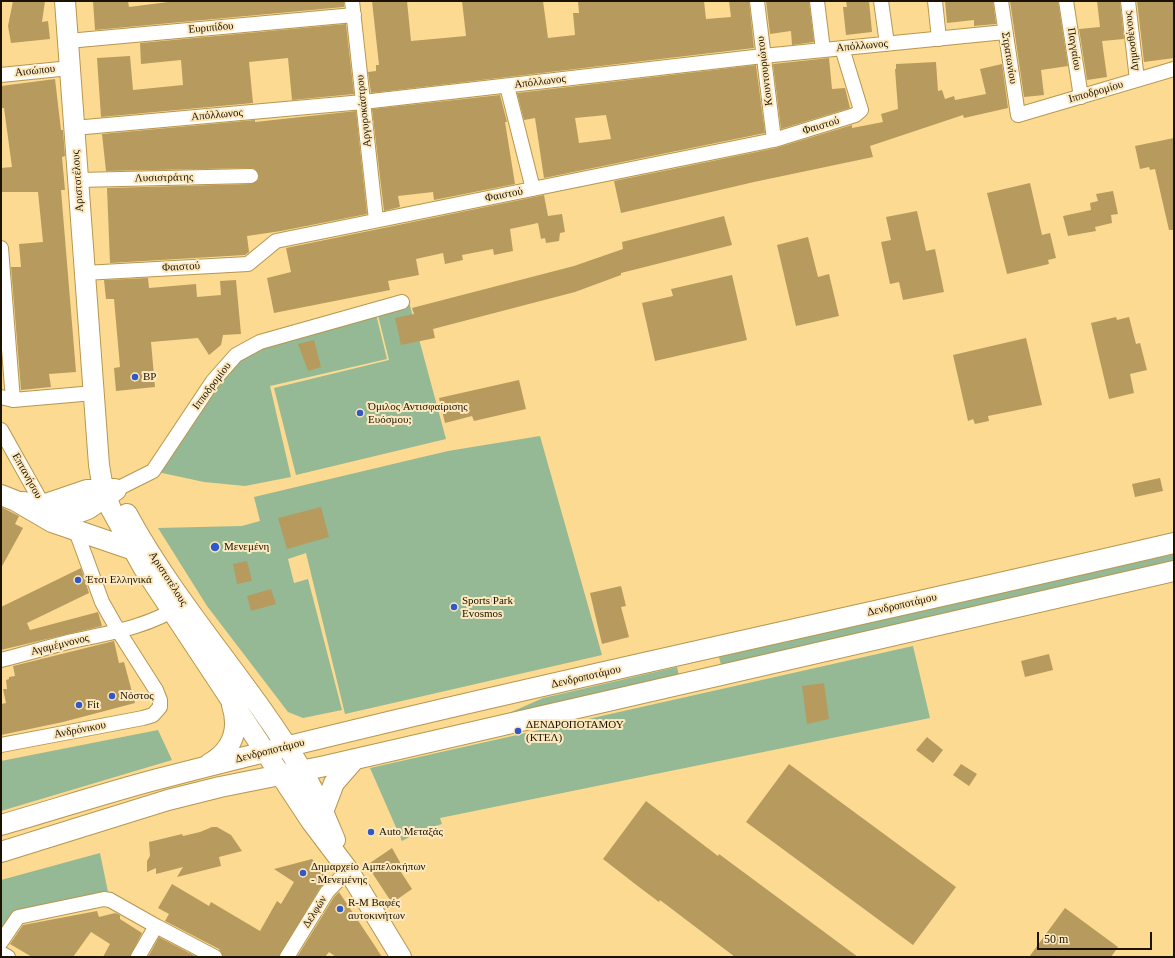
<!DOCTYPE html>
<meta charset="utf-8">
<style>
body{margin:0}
#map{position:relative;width:1175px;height:958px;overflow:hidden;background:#fcda91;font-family:Georgia,serif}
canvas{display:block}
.frame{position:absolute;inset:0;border:2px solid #1b1200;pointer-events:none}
.scale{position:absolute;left:1037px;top:932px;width:115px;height:18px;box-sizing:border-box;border:2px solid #1b1200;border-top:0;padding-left:5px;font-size:12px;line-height:14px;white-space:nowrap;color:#1b1200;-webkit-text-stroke:3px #fde9bf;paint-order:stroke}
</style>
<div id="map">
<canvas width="1175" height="958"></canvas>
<div class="frame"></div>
<div class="scale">50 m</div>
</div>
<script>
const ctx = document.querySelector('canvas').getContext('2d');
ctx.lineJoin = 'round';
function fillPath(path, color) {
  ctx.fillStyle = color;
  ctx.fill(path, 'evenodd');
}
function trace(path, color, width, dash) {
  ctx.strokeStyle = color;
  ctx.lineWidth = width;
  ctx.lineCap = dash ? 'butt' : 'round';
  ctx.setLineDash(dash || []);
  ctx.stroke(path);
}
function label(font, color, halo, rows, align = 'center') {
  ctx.font = font + ' Georgia,serif';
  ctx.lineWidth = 4;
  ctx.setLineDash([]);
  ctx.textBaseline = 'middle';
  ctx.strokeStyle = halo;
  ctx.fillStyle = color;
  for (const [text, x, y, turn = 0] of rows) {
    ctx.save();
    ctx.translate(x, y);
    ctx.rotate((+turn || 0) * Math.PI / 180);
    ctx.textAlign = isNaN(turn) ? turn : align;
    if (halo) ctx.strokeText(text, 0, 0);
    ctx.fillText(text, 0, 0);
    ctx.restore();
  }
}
fillPath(new Path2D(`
 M409,302L446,439L296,475L274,388L389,360L377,311Z
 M375,310L387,359L270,386L291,477L245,486L204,482L153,471L236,355Z
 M540,436L602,655L345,714L306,553L288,559L294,583L308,579L342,710L303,718L288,712L207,606L158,528L242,526L260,521L254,497L448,451Z
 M1174,554V562L721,665L719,657Z
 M913,646L930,718L440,818L442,824L422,830L402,841L370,768Z
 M677,667L679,676L507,714L543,698Z
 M158,730L172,760L1,811V761Z
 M100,853L109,897L16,915L1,939V880Z`), '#94b994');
fillPath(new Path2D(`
 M13,1H45L42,22L48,21L50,39L11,43L8,26Z
 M93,1H128L129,7L176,1H344V7L95,30Z
 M372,1H407L411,41L466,36L462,1H543L548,38L575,35L573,13H579L578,1H704L706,19L731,17L729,1H749L754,48L371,93L368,72L376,71V65H379Z
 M766,1H809L814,42L792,45L791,31L770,34Z
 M846,1H869L872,32L846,35L843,7H847Z
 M945,1H993L996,24L974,26V20L947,23Z
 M1010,1H1058L1068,66L1041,70L1044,95L1024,97Z
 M1097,1H1120L1124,39L1102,41L1107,77L1087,80L1079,29L1100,27Z
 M1137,1H1174V58L1144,62Z
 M346,24L354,94L292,100L288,58L249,62L253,103L101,117L97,58L130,56L133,90L183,85L181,60L141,64L140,43Z
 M829,58L832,89L845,88L850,108L781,129L773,64Z
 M936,62L938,91L942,90L945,99L954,96L955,100L986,94L980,69L1002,64L1008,108L964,118L963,115L870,146L873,157L754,182L621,213L614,181L776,148L852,125V128L883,122L881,114L898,109L895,69H896V64Z
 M756,65L765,133L544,178L535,118L524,120L517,93ZM606,115L611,139L579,143L575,118Z
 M55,79L61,130H63L65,156L62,157L65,190H61L76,372L49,374L51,387L21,390L11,267H21L19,244L43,242L38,192H1V168L12,167L4,108H1V86Z
 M500,95L507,122H505L515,184L434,200L433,192L398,196L400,207L384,211L372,109Z
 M356,111L367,214L281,231L247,236L249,252L245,255L110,263L107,188L251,184L258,180L259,175L255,169L251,168L106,171L102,134L255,120V122Z
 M1174,138V230H1169L1155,169L1150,170L1149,167L1140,169L1135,146Z
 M1030,183L1042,235L1050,233L1056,258L1048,260L1049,264L1007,274L987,193Z
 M1113,191L1118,214L1111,215L1112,223L1095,227L1096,231L1068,236L1063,216L1091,210L1090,203L1098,201L1096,194Z
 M544,195L548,216L562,214L565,232L560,233L559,241L546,243L545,238L541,239L538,223L510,229L513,251L494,255L493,249L462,255L463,260L445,264L443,253L416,259L419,275L388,281L390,290L274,313L267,278L291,272L286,248Z
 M917,211L926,251L935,249L944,292L903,300L899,282L890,284L881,242L891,240L886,217Z
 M724,216L732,245L621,273V275L575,292L433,329L435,338L401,345L395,318L414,314L412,308L574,266L623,249L622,242Z
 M808,237L818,277L829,274L839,316L796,326L777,245Z
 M732,275L747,340L655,361L642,303L673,296L671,289Z
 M148,278L149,288L196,284L197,297L221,295L220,281L236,280L241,334L223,335L221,345L209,355L198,338L151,342L155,387L116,391L114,368L120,367L114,299H106L104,280Z
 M1116,317L1117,320L1129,317L1136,344L1140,343L1147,370L1130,374L1134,393L1109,399L1091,323Z
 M1026,338L1042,405L988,416L989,421L975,424L973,419L968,421L953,355Z
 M314,340L321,367L308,371L298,344Z
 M519,380L526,409L474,421L472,416L445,423L439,398Z
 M1160,478L1163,491L1135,497L1132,484Z
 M1,507L19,516L15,524L23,528L1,568Z
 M321,507L329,537L287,549L278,518Z
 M247,561L252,581L237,584L233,564Z
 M81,568L89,593L27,623L30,630L98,612L102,626L1,650V607Z
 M621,586L626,606L621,607L629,637L602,644L590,593Z
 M271,589L276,604L251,611L247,596Z
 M114,641L119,663L124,662L135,703L63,722L1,735V704L6,703L3,689H7L6,680L9,679V677L15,676L13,666Z
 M1049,654L1053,670L1025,677L1021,661Z
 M824,683L829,719L807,724L802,686Z
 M927,737L943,750L933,763L916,750Z
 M789,764L956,887L913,945L746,822Z
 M961,764L977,774L969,786L953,775Z
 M646,801L718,856L719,854L858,957H735L660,900L659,902L639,887L603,859Z
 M212,827H217L231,835L242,851L219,857L221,866L177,877L183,867L156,874V868L147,872V861L150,856L149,842L182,834L183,836L200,832Z
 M392,848L401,864L397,866L412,889L392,903L367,865Z
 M312,859L329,878L320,888L279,957H223L219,949L165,921L169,914L158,908L172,884L209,906L211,902L260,931L277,901L281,904L294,882L274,869Z
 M339,892L373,943L382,957H336L329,952L325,957H297L334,897Z
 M1065,908L1118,947L1111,957H1029Z
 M97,911L99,917L115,913L120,915V919L142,933L130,957H103L110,944L91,932L73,957H32L10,944L23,925Z
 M159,937L197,957H148Z`), '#b79b5e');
const street = new Path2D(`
 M352,1L376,220
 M757,1L774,140
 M817,1L823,50
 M881,1L887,44
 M935,1L939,39
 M1001,1L1018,115L1174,69
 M1066,1L1081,97
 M1128,1L1137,80
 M68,41L354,15
 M1,75L70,68
 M507,86L533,189
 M74,128L363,102L763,56L1005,32
 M78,180L251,176
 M1,248L13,400
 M84,273L248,264L276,241L774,140L855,115L861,110L842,48
 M1,397L13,400L94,393
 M1,430L43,505
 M117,489L153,471L213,381L236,355L260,342L402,302
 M1,660C25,654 48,647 72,641C109,633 148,627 180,606
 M1,745L143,718L153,715L160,707V700L156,690L119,632L102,602L76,531
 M1,942L18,917L104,899L110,900L156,926L215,957
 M1,953L8,957
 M138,957L156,926
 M287,957L327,892L348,870`);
const secondary = new Path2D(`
 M65,1L99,465L103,489L111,509L143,567L311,821L348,870L401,957
 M1,495L16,501L52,522L131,549
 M22,502L43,505L87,490L115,489
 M127,514C176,605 248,681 301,769C315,791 325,816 335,840
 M52,522L88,509L116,490
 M209,764C232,751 240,730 232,705
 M323,812L334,783L355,759
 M1,825C53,810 105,793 158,779C495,692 836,622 1174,543
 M1,852L168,800L220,787L325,766L1174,571`);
trace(street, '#b7964f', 16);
trace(secondary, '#b7964f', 22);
trace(street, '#fff', 14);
trace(secondary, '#fff', 20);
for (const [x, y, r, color] of [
 [135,377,4,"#3058c8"],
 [360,413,4,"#3058c8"],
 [215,547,5,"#3058c8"],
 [78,580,4,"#3058c8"],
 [454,607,4,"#3058c8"],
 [112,696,4,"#3058c8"],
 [79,705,4,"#3058c8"],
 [518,731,4,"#3058c8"],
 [371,832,4,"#3058c8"],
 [303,873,4,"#3058c8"],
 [340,909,4,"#3058c8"]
]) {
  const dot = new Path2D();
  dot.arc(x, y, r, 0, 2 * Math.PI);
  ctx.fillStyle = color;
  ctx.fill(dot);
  trace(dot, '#fde9bf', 1.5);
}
label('11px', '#1b1200', '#fde9bf', [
 ["Ευριπίδου",211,28,-5],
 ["Δημοσθένους",1132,41,-97],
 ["Απόλλωνος",862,46,-5],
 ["Παγγαίου",1074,49,81],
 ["Στρατωνίου",1009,58,81],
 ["Αισώπου",35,71,-6],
 ["Κουντουριώτου",765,71,-97],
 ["Απόλλωνος",540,82,-7],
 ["Ιπποδρομίου",1096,92,-16],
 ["Αργυροκάστρου",364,111,-96],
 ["Απόλλωνος",217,115,-5],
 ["Φαιστού",821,126,-17],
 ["Λυσιστράτης",164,178,-1],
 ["Αριστοτέλους",78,181,-94],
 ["Φαιστού",504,195,-11],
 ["Φαιστού",181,267,-3],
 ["Ιπποδρομίου",212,386,-53],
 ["Επτανήσου",27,476,61],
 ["Αριστοτέλους",168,579,57],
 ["Δενδροποτάμου",902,605,-13],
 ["Αγαμέμνονος",60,645,-14],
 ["Δενδροποτάμου",586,677,-13],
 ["Ανδρόνικου",80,730,-11],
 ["Δενδροποτάμου",270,751,-14],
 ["Δελφών",315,912,-58]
]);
label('11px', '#1b1200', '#fde9bf', [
 ["BP",143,377],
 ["Όμιλος Αντισφαίρισης",368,407],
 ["Ευόσμου;",368,420],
 ["Μενεμένη",224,547],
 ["Έτσι Ελληνικά",86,580],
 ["Sports Park",462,601],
 ["Evosmos",462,614],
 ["Νόστος",120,696],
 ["Fit",87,705],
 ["ΔΕΝΔΡΟΠΟΤΑΜΟΥ",526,725],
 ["(ΚΤΕΛ)",526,738],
 ["Auto Μεταξάς",379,832],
 ["Δημαρχείο Αμπελοκήπων",311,867],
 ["- Μενεμένης",311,880],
 ["R-M Βαφές",348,903],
 ["αυτοκινήτων",348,916]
], 'left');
</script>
